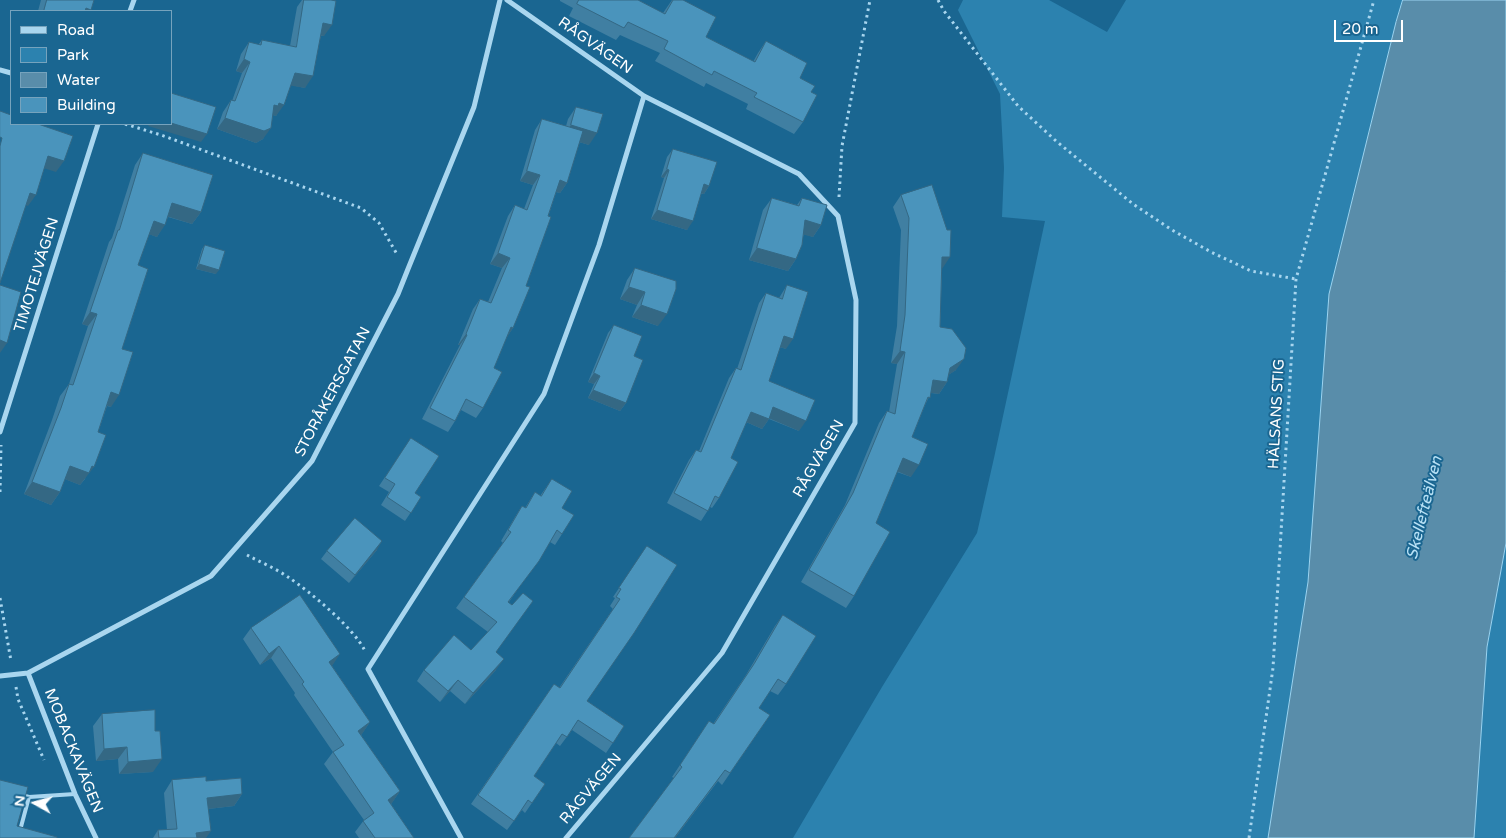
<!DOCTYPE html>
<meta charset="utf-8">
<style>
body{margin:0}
#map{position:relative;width:1506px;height:838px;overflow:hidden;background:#1a6691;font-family:"Varela Round",sans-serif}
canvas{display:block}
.legend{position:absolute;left:10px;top:10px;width:162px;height:115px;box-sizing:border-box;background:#1a6691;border:1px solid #76a3bd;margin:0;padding:6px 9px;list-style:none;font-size:15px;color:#fff}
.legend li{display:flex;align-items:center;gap:10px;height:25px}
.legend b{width:25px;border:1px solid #76a3bd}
.north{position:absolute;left:10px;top:778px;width:50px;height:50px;-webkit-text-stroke:4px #1a6691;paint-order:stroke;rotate:277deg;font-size:14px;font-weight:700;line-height:20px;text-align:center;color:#fff}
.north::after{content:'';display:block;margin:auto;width:18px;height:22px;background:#fff;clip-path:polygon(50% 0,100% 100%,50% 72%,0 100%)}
.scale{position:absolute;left:1334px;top:20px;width:69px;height:22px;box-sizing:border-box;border:2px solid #fff;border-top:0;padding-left:6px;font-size:15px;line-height:18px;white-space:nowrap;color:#fff;-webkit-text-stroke:4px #1a6691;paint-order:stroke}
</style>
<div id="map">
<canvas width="1506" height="838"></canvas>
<ul class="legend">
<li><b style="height:6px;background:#a9d6ef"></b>Road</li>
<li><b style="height:14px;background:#2c82af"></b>Park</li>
<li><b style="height:14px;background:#598daa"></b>Water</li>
<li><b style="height:14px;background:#4a94bc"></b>Building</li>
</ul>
<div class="north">N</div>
<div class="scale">20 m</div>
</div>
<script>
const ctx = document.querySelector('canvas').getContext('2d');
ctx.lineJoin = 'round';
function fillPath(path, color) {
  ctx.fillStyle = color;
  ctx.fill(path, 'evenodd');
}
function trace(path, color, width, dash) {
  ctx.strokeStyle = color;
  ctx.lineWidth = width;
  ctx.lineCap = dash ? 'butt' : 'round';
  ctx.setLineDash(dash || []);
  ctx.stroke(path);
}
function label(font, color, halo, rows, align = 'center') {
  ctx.font = font + ' "Varela Round",sans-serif';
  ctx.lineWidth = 4;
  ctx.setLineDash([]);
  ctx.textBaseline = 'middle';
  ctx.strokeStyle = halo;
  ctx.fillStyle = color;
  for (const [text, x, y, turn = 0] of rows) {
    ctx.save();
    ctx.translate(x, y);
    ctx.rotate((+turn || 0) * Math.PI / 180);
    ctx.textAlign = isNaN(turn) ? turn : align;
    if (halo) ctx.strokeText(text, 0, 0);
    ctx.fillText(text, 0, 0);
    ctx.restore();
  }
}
fillPath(new Path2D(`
 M963,0H1049L1107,32L1126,0H1403L1396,22L1329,294L1308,582L1268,838H793L882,687L977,533L994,458L1045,221L1002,217L1004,168L1000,94L958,10Z
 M1506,543V838H1474L1487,647Z`), '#2c82af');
const water = new Path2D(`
 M1403,0H1506V543L1487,647L1474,838H1268L1308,582L1329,294L1396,22Z`);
fillPath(water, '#598daa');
trace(water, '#9bd4f1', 1);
trace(new Path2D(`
 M938,0L944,11L1018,106L1056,141L1133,204L1172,230L1211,252L1251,271L1296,279
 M125,124L161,135L361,208L379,223L398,256
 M839,197L842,146L870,0
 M0,492L1,445
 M247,555C260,562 275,568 288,577C309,591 354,628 365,651
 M0,598L11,661
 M16,687L18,699L44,760
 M1249,838L1273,668L1296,279L1374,0`), '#a9d6ef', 3, [2.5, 4]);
trace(new Path2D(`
 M22,795L29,797L75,794
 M18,838L29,797`), '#a9d6ef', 4);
trace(new Path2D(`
 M507,0L644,96L799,174L838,216L856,300L855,423L722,653L566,838
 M130,11L134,0
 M0,70L11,73
 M0,432L98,124
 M28,673L75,794L96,838
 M0,676L28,673L211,576L312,461L398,294L408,269L474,107L500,0
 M461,838L368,669L544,394L599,245L644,96`), '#a9d6ef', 5);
fillPath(new Path2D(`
 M41,0H94L90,11H38Z
 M302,0H331L324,36H321L305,88L291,85L276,116L273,115L263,139L256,143L217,129L223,112L231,100L232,101L242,73L236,71L241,54L249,42L258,45L262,40L290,46L297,7Z
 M560,0H638L663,13L672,0H683L706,37L753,62L758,53L766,41L800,78L811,92L803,122L794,134L746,109L748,104L706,83L704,87L655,61L660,53L620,35L616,40L569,16L573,8L560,1Z
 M576,107L589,145L579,142L567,183L560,193L556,192L526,286L513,328L506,338L494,368L483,408L476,418L461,410L455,421L448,432L422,419L460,345H458L473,309L480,299L488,302L502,268L490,264L508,216L515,205L524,209L533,185L520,181L535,130L542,119L566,126L568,119Z
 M673,149L709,186L704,194H701L687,230L651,219L664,178L661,177L667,157Z
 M143,153L201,212L192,224L168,217L157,237L149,234L138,265L111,407L107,406L98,432L85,479L80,485L65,479L60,492L51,505L24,494L52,420L60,396L69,384L88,326L82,324L109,242L112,238L135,165Z
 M901,195L942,269L940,327L956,370L948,375L947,382L939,394L931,393L925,405L912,437L911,477L897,472L876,523L854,596L846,608L801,582L845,505L879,423L887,411L889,412L897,364L891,363L897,326L901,230L893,207Z
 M772,198L797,205L802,198L821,225L813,237L804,234L796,259L788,271L749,260L763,210Z
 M205,245L216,274L196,269L202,249Z
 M635,268L658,326L632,317L637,305L620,299L627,280Z
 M787,285L786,349L780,347L769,381L799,431L769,419L762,429L746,422L731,458L719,498L712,508L710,507L701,521L667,503L689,460L696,450L699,451L729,378L736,368L737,369L759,303L766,293L779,298Z
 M614,325L634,356L626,403L620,411L588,398L594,384L588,382L608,333Z
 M405,447L415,493L421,497L405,521L381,505L389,492L379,486Z
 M552,479L562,508V534L555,545L550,542L509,602L496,652V670L465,704L450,691L440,702L417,681L424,670L471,650L488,632L456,608L503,543L501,541L515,517L522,506L525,508L535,492L540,496Z
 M647,546L587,701L624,726L606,753L572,730L560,746L556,743L534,776L545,784L525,813L522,810L507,830L471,804L554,684L559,688L613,609L610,606L615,598L613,597Z
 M377,550L349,583L321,559L327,551Z
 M783,615L786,684L778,695L770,691L759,708L770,715L722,785L718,781L675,838H629L674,778L672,777L709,721L713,724L746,675L775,626Z
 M251,628L332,666L370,722L361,735L400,791L391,804L414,838H359L355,832L364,820L324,764L333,752L294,695L295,693L271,658L260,665L243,639Z
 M102,714L153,772L119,774L118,759L96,761L93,726Z
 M172,780L206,781L242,794L234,806L208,809L206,838H153L158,830H167L164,793Z`), '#407fa2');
fillPath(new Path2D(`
 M86,8L91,10L90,11H84Z
 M323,23L332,25L324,36L315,35Z
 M244,59L250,62L242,73L236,71Z
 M295,73L313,76L305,88L287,85Z
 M279,103L284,105L276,116L272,115L274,105Z
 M225,118L271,128L263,139L256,143L217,129Z
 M171,123L207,134L201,142L148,126L150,124H171Z
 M571,125L597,133L589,145L562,137Z
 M48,156L64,161L56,172L40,167Z
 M667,169L669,170L664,178L661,177Z
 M527,171L540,175L533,185L520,181Z
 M560,180L567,183L560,193L553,191Z
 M704,184L709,186L704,194L698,193Z
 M30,193L36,195L28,206L23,204Z
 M172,203L201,212L192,224L163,215Z
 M657,210L693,221L687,230L651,219Z
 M805,220L821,225L813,237L797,233Z
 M154,221L165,225L157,237L145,233Z
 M757,248L796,259L788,271L749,260Z
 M498,253L510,258L502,268L490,264Z
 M942,257H950L942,269H934Z
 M199,264L219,270L216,274L196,269Z
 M629,287L645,292L637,305L620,299Z
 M641,305L667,314L658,326L632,317Z
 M90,312L97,314L88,326L82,324Z
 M511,327L513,328L506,339Z
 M466,334L467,335L460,345H458Z
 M784,336L793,339L786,349L777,346Z
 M0,340L7,343L0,353Z
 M900,351L905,352L897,364L891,363Z
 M964,359L956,370L941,380L950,368Z
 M594,373L600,376L594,384L588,382Z
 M933,380L947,382L939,394L925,392Z
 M593,390L626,403L620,411L588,398Z
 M111,392L119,395L111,407L103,404Z
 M773,407L806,421L799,431L766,417Z
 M751,412L769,419L762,429L744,421Z
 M903,458L919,465L911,477L894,470Z
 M70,466H92L94,467L80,485L62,478Z
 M32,482L60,492L51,505L24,494Z
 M382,541L377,550L349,583L355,575Z
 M279,646L271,658L260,665L269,654Z
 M340,654L332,666L321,673L329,662Z
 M504,659L496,670L465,704L473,693Z
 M458,680L450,691L440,702L448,691Z
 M370,722L362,734L350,742L358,731Z
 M127,747L118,759L96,761L104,749Z
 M162,759L153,772L119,774L128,762Z
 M725,770L675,838H674Z
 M400,791L392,803L380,811L388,800Z
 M242,794L234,806L199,810L207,798Z
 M211,831L206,838H192L196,833Z`), '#346884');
const building = new Path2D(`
 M47,0H94L91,10L86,8L85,11H44Z
 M304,0H331L336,1L332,25L323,23L313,76L295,73L284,105L279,103L278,106L274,105L271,128L264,131L225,118L231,100L235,101L250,62L244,59L249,42L261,45L262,40L296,47Z
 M579,0H638L665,14L673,0H683L716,17L706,37L755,62L766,41L807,63L800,78L815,86L811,92L817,95L803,122L754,97L757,93L714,71L712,75L664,49L668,41L628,22L624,28L577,4Z
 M171,93L216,107L207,134L171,123Z
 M576,107L603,114L597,133L571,125Z
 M0,111L11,115V124H38L73,136L64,161L48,156L36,195L30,193L0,283V146L2,138L0,137Z
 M542,119L583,131L567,183L560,180L548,216L551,217L526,286L530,287L513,328L511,327L494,368L502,372L483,408L466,399L455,421L430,408L467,335L466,334L480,299L491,303L510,258L498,253L515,205L527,210L540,175L527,171Z
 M673,149L717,162L709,186L704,184L693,221L657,210L669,170L667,169Z
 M143,153L213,175L201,212L172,203L165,225L154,221L138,265L148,269L122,349L133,352L119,395L111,392L98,432L106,435L94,467L92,466L89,473L70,466L60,492L32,482L61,408L69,384L73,385L97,314L90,312L118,230H119Z
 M932,185L947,230H951L950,257H942L940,327L952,329L966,348L964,359L950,368L947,382L933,380L930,398L928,397L912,437L928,444L919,465L903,458L876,523L890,532L854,596L809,570L853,493L887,411L895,414L905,352L900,351L905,315L909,218L901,195Z
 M772,198L799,206L802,198L827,205L821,225L805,220L802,245L796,259L757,248Z
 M205,245L225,251L219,270L199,264Z
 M635,268L676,281V289L667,314L641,305L645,292L629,287Z
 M0,285L21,292L7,343L0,340Z
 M787,285L808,292L793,339L784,336L769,381L815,400L806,421L773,407L769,419L751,412L731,458L738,462L719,498L715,496L708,511L674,493L696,450L701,452L736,368L741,370L766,293L782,299Z
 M614,325L642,336L634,356L643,360L626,403L593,390L600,376L594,373Z
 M411,438L439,456L415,493L421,497L411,513L387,497L395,484L385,478Z
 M552,479L572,491L562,508L574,515L562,534L557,530L539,561L508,602L512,605L523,593L533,601L496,652L504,659L473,693L458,680L448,691L424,670L454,635L471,650L497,622L464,597L511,532L508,530L522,506L526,508L535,492L541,496Z
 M355,518L382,541L355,575L327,551Z
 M647,546L677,565L634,633L587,701L624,726L613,743L578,720L567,737L562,734L534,776L545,784L532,803L528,800L514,821L478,795L554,684L560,688L620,599L616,597L621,589L619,588Z
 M300,595L340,654L329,662L370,722L358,731L400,791L388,800L414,838H375L363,821L374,813L333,752L344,745L302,684L304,682L279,646L269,654L251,628Z
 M783,615L816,636L786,684L778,679L759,708L770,715L730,773L725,770L674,838H629L682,767L680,765L709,721L714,724L754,664Z
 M155,710V731H160L162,759L128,762L127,747L104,749L102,714Z
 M206,777V781L241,778L242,794L207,798L211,831L196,833L197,838H159L158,830L177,829L172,780Z
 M0,780L28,787L17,826L57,837V838H0Z`);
fillPath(building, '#4a94bc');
trace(building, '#346884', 1);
label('15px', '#fff', '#1a6691', [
 ["RÅGVÄGEN",595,46,35],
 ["TIMOTEJVÄGEN",37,275,-73],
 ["STORÅKERSGATAN",333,392,-62],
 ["HÄLSANS STIG",1277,414,-87],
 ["RÅGVÄGEN",819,459,-60],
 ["MOBACKAVÄGEN",73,751,68],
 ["RÅGVÄGEN",591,789,-50]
]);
label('italic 16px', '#b9e2f6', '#1a6691', [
 ["Skellefteälven",1425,508,-76]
]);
</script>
